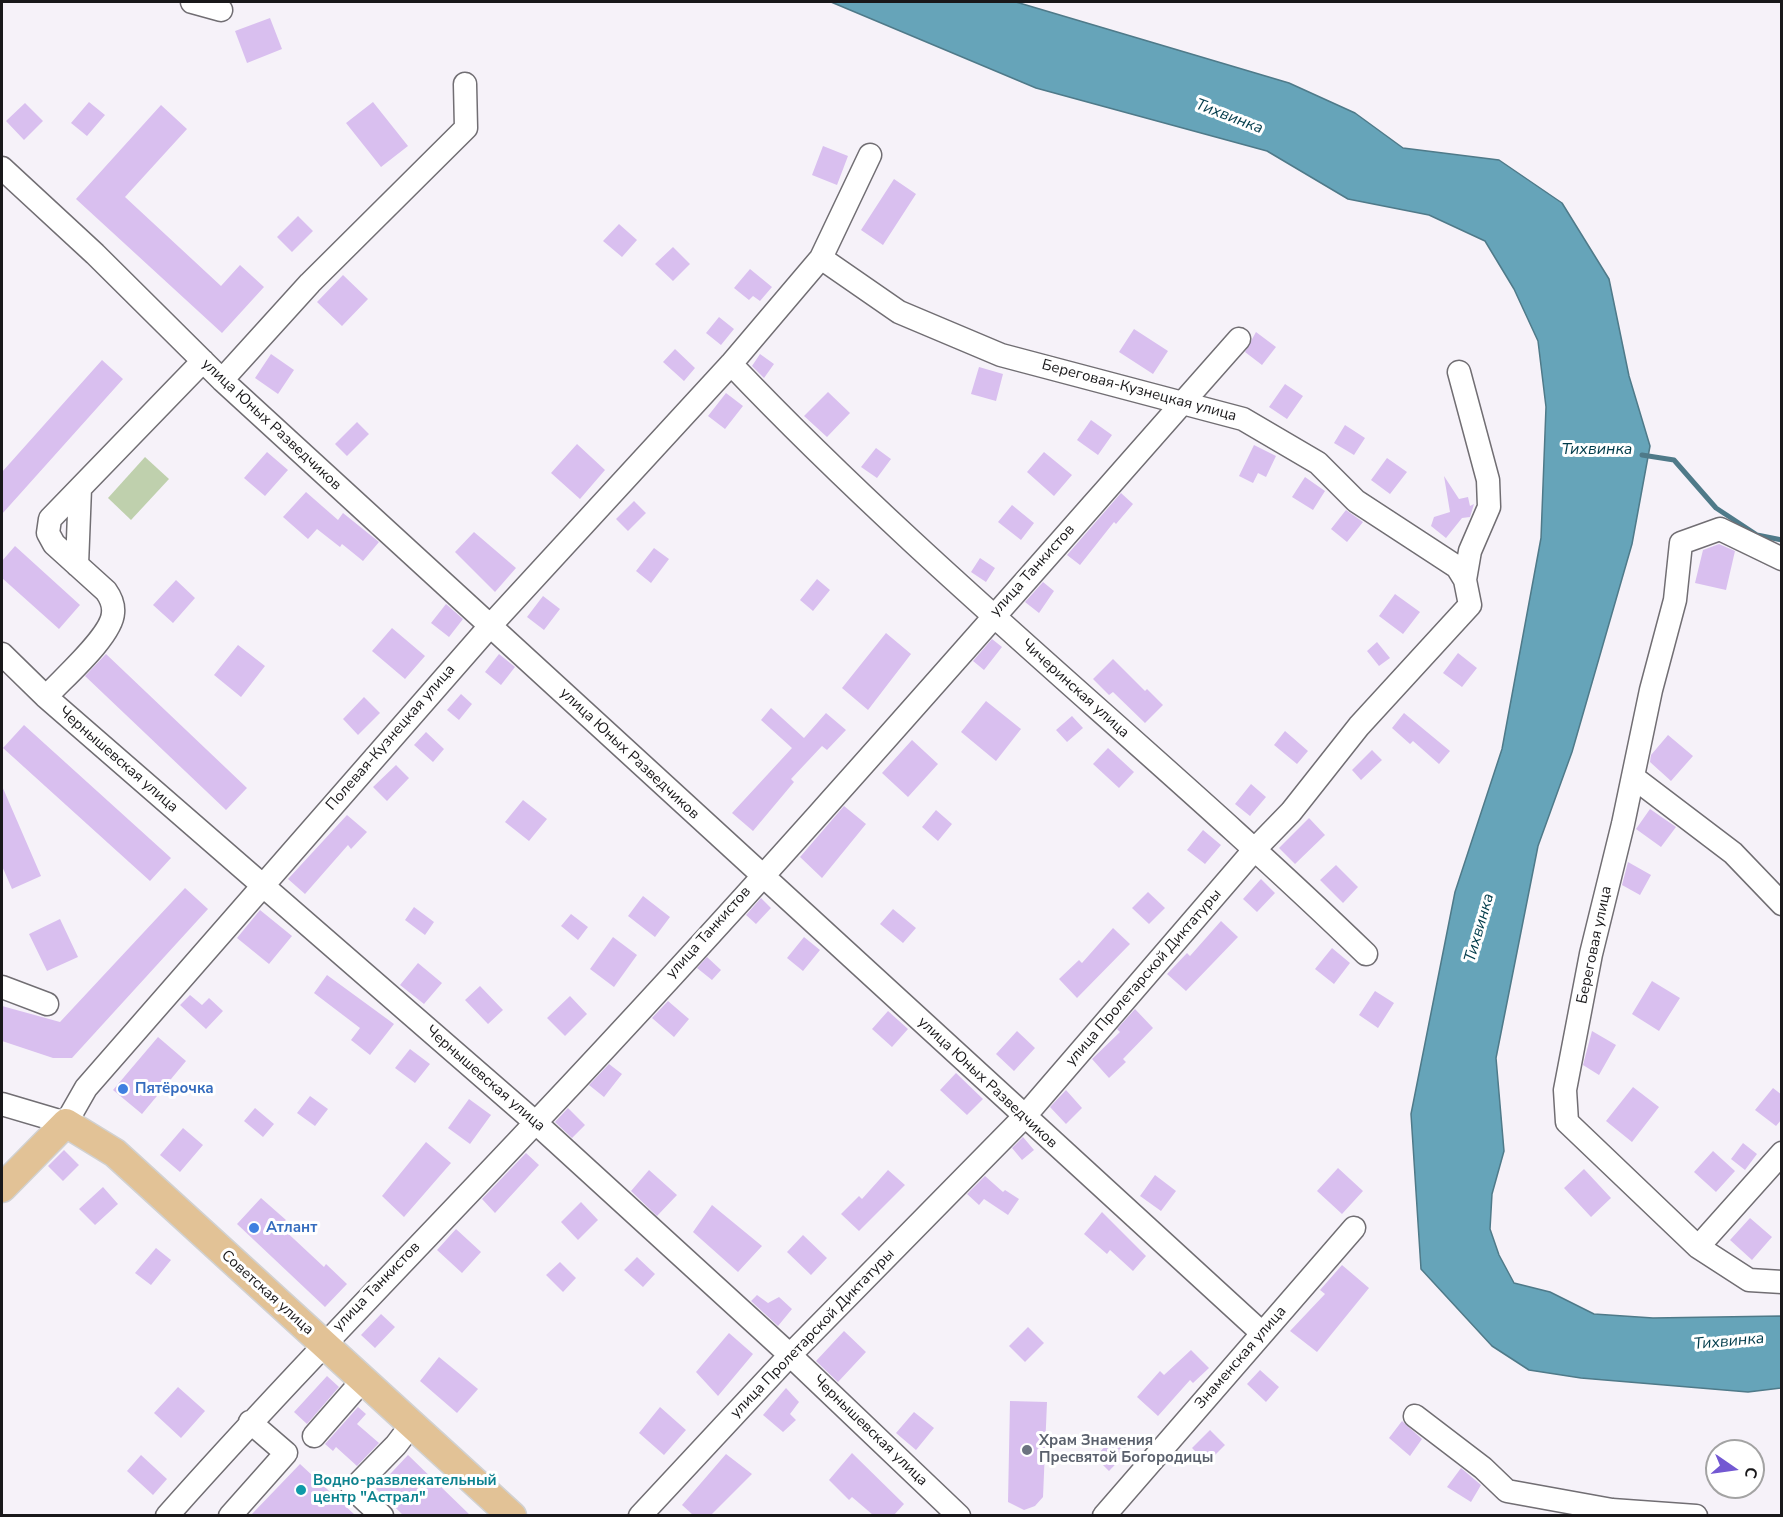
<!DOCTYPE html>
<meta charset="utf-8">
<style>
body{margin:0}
#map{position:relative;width:1783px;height:1517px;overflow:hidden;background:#f6f2f9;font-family:"Nunito Sans",sans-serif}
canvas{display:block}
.frame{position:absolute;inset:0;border:3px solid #19181a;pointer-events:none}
.north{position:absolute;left:1705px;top:1439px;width:60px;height:60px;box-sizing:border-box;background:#fff;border:2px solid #a3a3a3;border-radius:50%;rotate:103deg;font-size:16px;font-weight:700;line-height:24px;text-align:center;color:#19181a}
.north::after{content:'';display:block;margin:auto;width:21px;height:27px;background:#7358d2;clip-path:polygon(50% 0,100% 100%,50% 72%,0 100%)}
</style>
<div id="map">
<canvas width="1783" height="1517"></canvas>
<div class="frame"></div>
<div class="north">С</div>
</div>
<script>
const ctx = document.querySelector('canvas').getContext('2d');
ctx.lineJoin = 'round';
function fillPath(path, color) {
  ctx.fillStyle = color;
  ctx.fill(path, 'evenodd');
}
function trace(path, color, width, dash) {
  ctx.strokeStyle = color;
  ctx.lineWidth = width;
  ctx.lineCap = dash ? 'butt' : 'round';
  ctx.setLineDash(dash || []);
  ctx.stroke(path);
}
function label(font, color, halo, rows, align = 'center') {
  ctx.font = font + ' "Nunito Sans",sans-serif';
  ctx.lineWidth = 6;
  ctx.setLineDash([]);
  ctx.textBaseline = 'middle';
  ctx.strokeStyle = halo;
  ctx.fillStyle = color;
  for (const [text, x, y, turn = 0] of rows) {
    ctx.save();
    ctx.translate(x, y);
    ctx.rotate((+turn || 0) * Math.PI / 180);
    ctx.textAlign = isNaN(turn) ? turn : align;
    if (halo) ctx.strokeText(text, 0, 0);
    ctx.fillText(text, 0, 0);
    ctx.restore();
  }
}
fillPath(new Path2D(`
 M145,457L169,479L131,520L108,498Z`), '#bfd0ad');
const water = new Path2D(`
 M831,2H1016L1289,83L1355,113L1403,148L1499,160L1562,203L1609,279L1629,376L1650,446L1632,544L1572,752L1538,846L1496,1058L1504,1151L1492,1194L1490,1229L1499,1255L1514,1283L1550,1292L1594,1314L1653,1318L1781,1316V1388L1748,1392L1581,1378L1529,1370L1492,1346L1421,1269L1411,1114L1455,892L1502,749L1541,538L1546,407L1538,341L1514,289L1485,241L1429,215L1348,199L1267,151L1036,88Z`);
fillPath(water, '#66a4b9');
trace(water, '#4f7a89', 1.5);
trace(new Path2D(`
 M1642,455L1674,460L1716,508L1757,535L1782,540`), '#4f7a89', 5);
fillPath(new Path2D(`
 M270,18L282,49L247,63L235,31Z
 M89,102L105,115L87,136L71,123Z
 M373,102L408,146L381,167L346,123Z
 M25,103L43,121L24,140L6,121Z
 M161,105L187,129L125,197L221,286L240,265L264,287L222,333L76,199Z
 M823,146L848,156L837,185L812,175Z
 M894,179L916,194L883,245L861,230Z
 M298,216L313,231L292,252L277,237Z
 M619,224L637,240L622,257L603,241Z
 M673,247L690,264L673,281L655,264Z
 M750,269L772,287L760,301L753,296L749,300L734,288Z
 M343,275L368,299L342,326L317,302Z
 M719,317L734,329L721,345L706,333Z
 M1134,329L1168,351L1153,374L1119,352Z
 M1256,332L1276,347L1262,365L1245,352Z
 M675,349L695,368L684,381L663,362Z
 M271,354L294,370L278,394L255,378Z
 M760,354L774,364L764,378L752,366Z
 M102,360L123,379L2,514V472Z
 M979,367L1003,374L996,401L971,394Z
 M1285,384L1303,396L1287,419L1269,407Z
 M828,392L850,413L827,437L804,416Z
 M726,393L743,406L725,429L708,416Z
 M1091,420L1112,435L1098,455L1077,440Z
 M357,422L369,434L347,456L335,444Z
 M1345,425L1365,438L1354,455L1334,443Z
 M577,444L605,470L580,499L551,473Z
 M1254,445L1276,456L1266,477L1258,473L1253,483L1239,476Z
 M876,448L891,459L877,478L861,467Z
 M267,452L288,470L265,496L244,478Z
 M1044,452L1072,475L1054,496L1027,472Z
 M1387,458L1407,472L1390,494L1371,480Z
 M1444,476L1459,499L1468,497L1470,506L1474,504L1470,517L1462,518L1446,538L1431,526L1434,517L1450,512Z
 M1305,477L1325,491L1313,510L1292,497Z
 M306,492L338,520L343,513L379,542L363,561L342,544L340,547L317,529L308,539L283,517Z
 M1121,493L1133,504L1116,524L1114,522L1080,565L1067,555Z
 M634,501L646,513L628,531L616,519Z
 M1012,505L1034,523L1021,540L998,522Z
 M1346,510L1363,522L1347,542L1331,529Z
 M474,532L516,568L495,592L455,552Z
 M1719,544L1735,551L1726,590L1695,583L1703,550Z
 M15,546L80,605L59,629L2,578V561Z
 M654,548L669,559L651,583L636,571Z
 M980,558L995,568L986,582L971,572Z
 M817,579L830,590L813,611L800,600Z
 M176,580L195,598L173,623L153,605Z
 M1043,582L1054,591L1039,613L1025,602Z
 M1395,594L1420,612L1403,634L1379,616Z
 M543,596L560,609L544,630L527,617Z
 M446,604L463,619L449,637L431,623Z
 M392,628L425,656L405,679L372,651Z
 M886,633L911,654L868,710L842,688Z
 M992,639L1002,647L984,670L973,661Z
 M1377,642L1390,658L1379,666L1367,651Z
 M238,645L265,666L241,697L214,675Z
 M1458,653L1477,668L1462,687L1443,673Z
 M106,654L247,788L226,810L85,676Z
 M499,654L515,667L501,685L485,672Z
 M1113,659L1145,691L1147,689L1163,705L1145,723L1113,692L1109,695L1093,679Z
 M461,694L472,704L459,720L447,710Z
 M364,697L380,713L358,735L343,719Z
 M986,701L1021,729L996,761L961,732Z
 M771,708L804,738L826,713L846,730L827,750L822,746L791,779L794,782L753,831L732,813L792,748L761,720Z
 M1404,713L1450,751L1439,764L1413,741L1410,744L1392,728Z
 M1072,716L1083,728L1067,742L1056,730Z
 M24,725L171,858L150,881L3,748Z
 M1285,731L1308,751L1297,764L1274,745Z
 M426,732L444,749L433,762L414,745Z
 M1668,735L1693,756L1671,781L1650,762L1651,755Z
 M912,740L938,764L908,797L882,773Z
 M1108,748L1134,772L1119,788L1093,764Z
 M1372,750L1382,760L1361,780L1352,770Z
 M396,765L409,778L387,801L373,787Z
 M1251,784L1266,797L1250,816L1235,804Z
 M2,786L41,876L12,889L2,866Z
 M523,800L547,819L529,841L505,822Z
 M844,806L866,824L822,878L800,857Z
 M1650,809L1676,827L1661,847L1636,829Z
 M936,810L952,824L938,841L922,827Z
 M347,815L367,832L351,849L348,845L305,894L288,879Z
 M1309,818L1325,835L1295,864L1279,848Z
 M1203,830L1221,845L1205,864L1187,850Z
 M1628,862L1651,875L1640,895L1622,885Z
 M1336,865L1358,887L1343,903L1320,880Z
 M1261,879L1275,893L1257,912L1243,899Z
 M185,888L208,909L72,1058H53L2,1041V1006L60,1022Z
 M1148,892L1165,908L1149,924L1132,908Z
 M643,896L670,917L655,937L628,916Z
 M761,898L771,908L756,924L746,915Z
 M414,907L434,922L425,935L405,920Z
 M893,909L916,928L903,943L880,924Z
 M260,910L292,936L269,964L237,938Z
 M571,914L588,927L578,940L561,926Z
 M60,919L78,957L47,971L29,934Z
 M1221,921L1238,937L1186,991L1167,974L1187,953L1190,956Z
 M1113,928L1130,944L1077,998L1059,979L1079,960L1082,963Z
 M613,937L637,955L614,987L590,969Z
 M804,937L820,950L803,971L787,958Z
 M1332,948L1350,963L1334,984L1315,969Z
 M707,957L721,970L712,980L697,968Z
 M418,963L442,983L424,1004L400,985Z
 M327,975L394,1024L370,1055L351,1040L360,1028L314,993Z
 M1652,981L1680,998L1659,1031L1632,1014Z
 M480,986L503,1010L488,1024L465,1000Z
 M1375,991L1394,1003L1378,1028L1359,1015Z
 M190,995L202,1005L209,998L223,1011L206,1029L180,1005Z
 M570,996L587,1014L565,1036L547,1018Z
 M668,1001L689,1019L674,1037L652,1018Z
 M1135,1009L1153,1028L1123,1059L1126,1062L1109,1078L1092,1059L1120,1032L1117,1029Z
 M888,1011L908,1029L892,1047L872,1029Z
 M1017,1031L1035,1048L1014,1071L996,1054Z
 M1592,1031L1616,1045L1599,1075L1583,1065Z
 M158,1037L186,1061L142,1114L113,1090Z
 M410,1049L430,1064L415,1083L395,1068Z
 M609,1064L622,1074L604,1097L589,1085Z
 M956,1073L983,1099L967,1115L940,1090Z
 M1633,1087L1659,1107L1632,1142L1606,1121Z
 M1773,1088L1782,1095V1119L1776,1126L1755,1110Z
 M1066,1090L1082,1108L1066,1124L1050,1107Z
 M310,1096L328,1109L315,1126L297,1113Z
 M469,1099L491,1115L470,1144L448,1128Z
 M255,1108L274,1124L263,1137L244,1121Z
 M568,1108L585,1125L572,1138L555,1122Z
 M183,1128L203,1145L180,1172L160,1155Z
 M1023,1137L1034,1150L1022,1160L1012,1148Z
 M426,1142L451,1163L404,1217L382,1196Z
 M1743,1143L1757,1154L1745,1170L1731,1159Z
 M64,1150L79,1165L63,1181L48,1166Z
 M1713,1151L1735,1171L1716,1192L1694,1172Z
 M526,1153L539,1165L495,1213L482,1199Z
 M1338,1168L1363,1191L1342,1214L1317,1191Z
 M1584,1169L1611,1198L1591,1217L1564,1188Z
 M649,1170L677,1195L657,1216L631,1191Z
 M888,1170L905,1185L859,1231L841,1214L859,1196L862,1199Z
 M1155,1175L1176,1191L1161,1211L1140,1196Z
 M985,1176L1003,1192L1005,1190L1019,1199L1008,1215L984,1199L979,1205L967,1194Z
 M103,1187L118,1204L95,1225L79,1209Z
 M261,1198L286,1220L280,1226L324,1267L326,1264L347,1284L325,1307L237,1224Z
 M581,1202L598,1220L578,1240L561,1222Z
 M712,1205L762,1246L738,1272L693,1232Z
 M1102,1212L1146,1256L1133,1271L1110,1250L1107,1254L1084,1234Z
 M1750,1218L1772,1237L1752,1260L1730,1240Z
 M456,1229L481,1252L462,1273L437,1250Z
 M803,1235L827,1258L811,1275L787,1252Z
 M156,1248L171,1260L151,1285L135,1273Z
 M637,1257L655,1274L643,1287L624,1270Z
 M560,1262L576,1278L563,1292L546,1275Z
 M1342,1265L1369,1288L1317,1352L1290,1331L1325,1294L1320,1290Z
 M757,1295L768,1303L779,1297L792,1309L778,1326L751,1301Z
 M381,1314L395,1327L375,1348L361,1335Z
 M1028,1327L1044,1343L1025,1362L1009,1346Z
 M844,1331L866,1352L838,1382L816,1361Z
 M729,1333L753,1354L718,1396L696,1372Z
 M1191,1350L1209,1368L1193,1383L1190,1380L1158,1416L1137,1397L1160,1371L1164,1375Z
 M439,1357L478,1389L457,1413L420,1381Z
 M1260,1370L1279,1387L1266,1402L1247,1384Z
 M327,1376L339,1387L307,1424L294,1412Z
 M178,1387L205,1411L181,1438L154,1413Z
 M786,1388L799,1402L790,1414L796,1420L783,1432L763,1415Z
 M1010,1401L1047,1402L1043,1497L1035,1506L1024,1510L1008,1502Z
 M358,1407L366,1414L357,1424L379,1443L357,1466L336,1447L333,1451L325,1444Z
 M660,1407L686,1430L664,1455L639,1433Z
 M914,1412L934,1428L916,1450L896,1433Z
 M1402,1421L1422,1439L1410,1456L1389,1438Z
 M1210,1430L1225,1445L1207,1463L1192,1448Z
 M1117,1434L1131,1448L1109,1471L1095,1457Z
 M852,1453L904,1504L894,1515H873L852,1497L849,1500L829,1480Z
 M726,1454L752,1474L711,1515H693L682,1505Z
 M141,1455L167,1479L153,1495L127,1471Z
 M408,1455L470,1515H403L376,1489Z
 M300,1464L355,1515H251Z
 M1461,1468L1481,1485L1471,1502L1447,1487Z`), '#d9bfef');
const minor = new Path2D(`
 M192,2L221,10
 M2,168L95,254L222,380L1262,1333
 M821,258L899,312L1001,355L1243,419L1318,463L1356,501L1457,567L1465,580
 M731,364C930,573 1158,753 1366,954
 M222,380L310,283L466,128L465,84
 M1782,559L1720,529L1681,543L1675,600L1651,690L1623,824L1591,954L1565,1090L1567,1122L1698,1247L1749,1280L1782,1282
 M77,565L80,488
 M2,654L46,697L536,1123L790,1355L959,1516
 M46,697C62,679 112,636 113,613C114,604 111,598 106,591L54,544L48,533L50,519L203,361
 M1633,777L1733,853L1782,904
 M2,987L47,1004
 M2,1104L66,1123L86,1088L490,626L731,364L821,258L870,155
 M1698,1247L1782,1153
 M1415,1416L1483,1468L1507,1491L1612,1510L1696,1516
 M314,1436L363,1380
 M167,1516C288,1380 415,1251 539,1119C779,865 1008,600 1239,339
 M230,1516L286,1453L250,1422
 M382,1516L353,1489L396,1445L412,1424
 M640,1516L790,1355L1024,1117L1255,849L1291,812L1359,726L1470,605L1465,580L1470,551L1489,507L1488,480L1459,372
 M1104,1516L1354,1228`);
const major = new Path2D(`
 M2,1188L66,1123L115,1153L512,1516`);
trace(minor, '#716e73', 25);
trace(major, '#d1d1d1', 31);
trace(minor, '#fff', 22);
trace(major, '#e2c296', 28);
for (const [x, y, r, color] of [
 [123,1089,6,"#3f7fe0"],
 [254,1228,6,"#3f7fe0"],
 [1027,1450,6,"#6b7280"],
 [301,1490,6,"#0f9aa8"]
]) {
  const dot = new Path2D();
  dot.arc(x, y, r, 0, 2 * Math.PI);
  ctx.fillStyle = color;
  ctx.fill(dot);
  trace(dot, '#fff', 2);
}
label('15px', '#19181a', '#fff', [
 ["Береговая-Кузнецкая улица",1139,391,15],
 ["улица Юных Разведчиков",271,425,43],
 ["улица Танкистов",1033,571,-48],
 ["Чичеринская улица",1075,689,42],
 ["Полевая-Кузнецкая улица",391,738,-49],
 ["улица Юных Разведчиков",629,754,43],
 ["Чернышевская улица",118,760,41],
 ["улица Танкистов",709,933,-48],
 ["Береговая улица",1595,945,-78],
 ["улица Пролетарской Диктатуры",1144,978,-49],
 ["Чернышевская улица",485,1079,41],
 ["улица Юных Разведчиков",987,1083,43],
 ["улица Танкистов",377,1287,-46],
 ["Советская улица",267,1293,42],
 ["улица Пролетарской Диктатуры",813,1334,-46],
 ["Знаменская улица",1241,1358,-49],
 ["Чернышевская улица",870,1431,44]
]);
label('bold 15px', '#366cbe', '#fff', [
 ["Пятёрочка",135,1089],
 ["Атлант",266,1228]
], 'left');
label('bold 15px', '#5b616d', '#fff', [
 ["Храм Знамения",1039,1441],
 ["Пресвятой Богородицы",1039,1458]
], 'left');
label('bold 15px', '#0d838f', '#fff', [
 ["Водно-развлекательный",313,1481],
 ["центр \"Астрал\"",313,1498]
], 'left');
label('italic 16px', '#003b4a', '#fff', [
 ["Тихвинка",1229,117,21],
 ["Тихвинка",1597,450],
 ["Тихвинка",1480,928,-74],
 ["Тихвинка",1729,1342,-5]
]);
</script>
